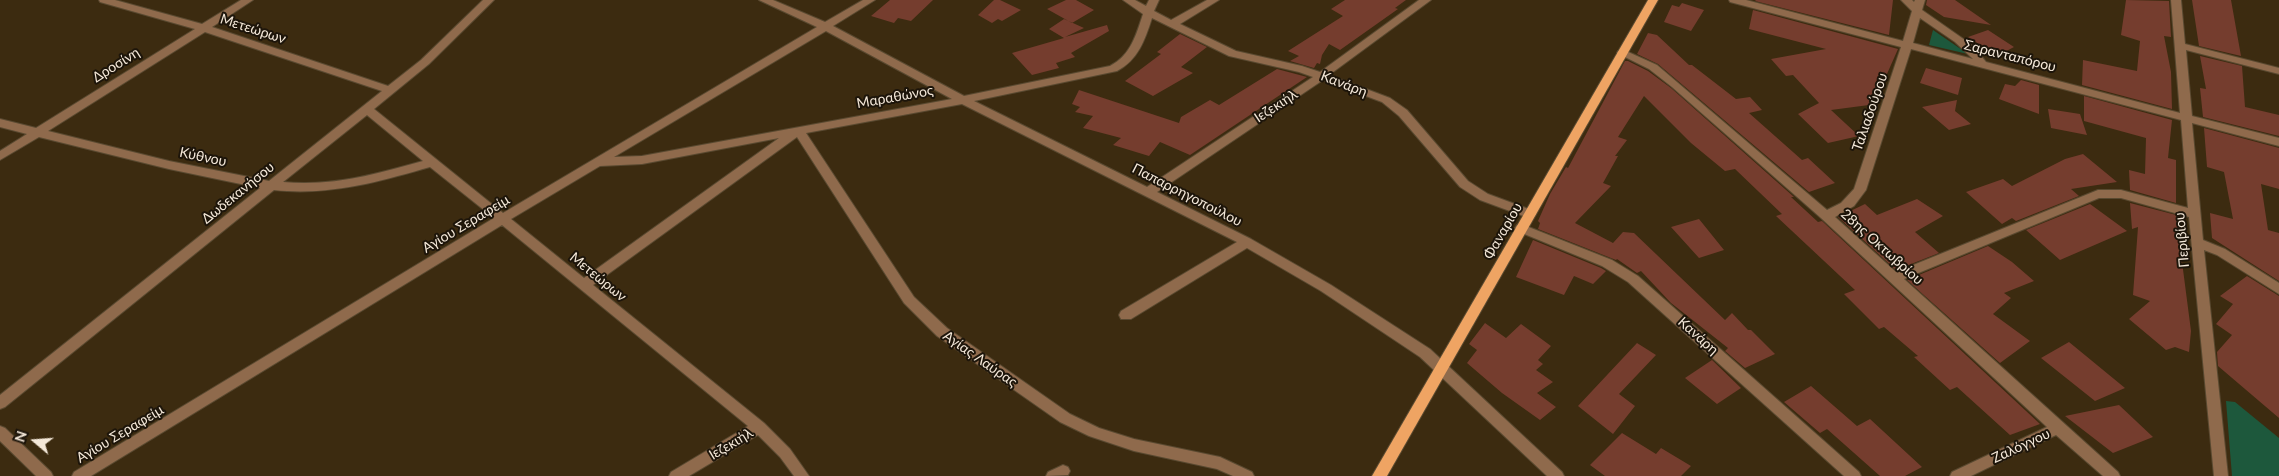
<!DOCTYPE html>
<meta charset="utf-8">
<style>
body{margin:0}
#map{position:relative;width:2279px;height:476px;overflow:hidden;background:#3c2b10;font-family:Lato,sans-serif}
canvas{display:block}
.north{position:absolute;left:10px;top:416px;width:50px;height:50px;-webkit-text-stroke:4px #1d150a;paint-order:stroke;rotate:288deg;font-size:14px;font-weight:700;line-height:20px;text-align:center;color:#f4e8d9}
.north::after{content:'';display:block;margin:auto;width:18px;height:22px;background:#f4e8d9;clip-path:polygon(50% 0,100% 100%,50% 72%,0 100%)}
</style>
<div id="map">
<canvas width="2279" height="476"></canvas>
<div class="north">N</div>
</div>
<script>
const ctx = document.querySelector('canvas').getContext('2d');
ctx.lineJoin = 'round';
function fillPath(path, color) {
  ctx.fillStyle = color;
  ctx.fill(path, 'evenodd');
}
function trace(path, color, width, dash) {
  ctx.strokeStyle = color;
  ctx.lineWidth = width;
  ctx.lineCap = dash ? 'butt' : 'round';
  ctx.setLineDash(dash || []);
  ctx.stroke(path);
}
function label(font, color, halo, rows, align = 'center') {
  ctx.font = font + ' Lato,sans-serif';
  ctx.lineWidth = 4;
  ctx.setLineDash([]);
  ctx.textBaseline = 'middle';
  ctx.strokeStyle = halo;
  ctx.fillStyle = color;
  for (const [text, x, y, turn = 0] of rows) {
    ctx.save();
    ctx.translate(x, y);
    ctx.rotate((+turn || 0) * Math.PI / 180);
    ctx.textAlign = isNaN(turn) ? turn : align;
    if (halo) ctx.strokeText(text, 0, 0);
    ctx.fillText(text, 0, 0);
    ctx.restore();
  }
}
fillPath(new Path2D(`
 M1933,30L1968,54L1929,45Z
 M2226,401L2235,402L2279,438V476H2232Z`), '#1d583c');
fillPath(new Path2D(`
 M890,0H933L911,21L898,18L894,23L871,16Z
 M994,0H1000L1021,10L1002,21L998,19L992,23L978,15Z
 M1066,0H1076L1094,10L1072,23L1047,9Z
 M1345,0H1406L1395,8L1398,9L1340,50L1329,44L1322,55L1320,64L1317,63L1314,68L1290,61L1299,56L1288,51L1343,16L1331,9Z
 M1756,0H1893L1889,35L1755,1Z
 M1927,0H1955L1991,25L1944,17L1926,5Z
 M2126,0L2169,1L2171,37L2164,36L2171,72L2172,109L2082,85L2083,60L2137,71L2140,41L2121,35Z
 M2192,0H2231L2241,56L2199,46Z
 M1682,3L1704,10L1691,31L1664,22L1672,5L1679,7Z
 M1753,10L1898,49L1879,92H1881L1876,107L1869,105L1831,110L1859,136L1828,143L1798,114L1819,103L1793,75L1786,76L1771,59L1826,49L1749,29Z
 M1064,19L1084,28L1065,37L1107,25L1109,31L1071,53L1075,57L1056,63L1059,68L1032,75L1012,53L1064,38L1049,29Z
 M1988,30L2014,47L1997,56L1968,37Z
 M1648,33L1657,35L1689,65H1692L1736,99L1750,97L1762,110L1749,113L1802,160L1808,158L1835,183L1809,192L1658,64L1637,54Z
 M1180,34L1207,47L1181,67L1193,73L1153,96L1125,81L1161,54L1157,52Z
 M2200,56L2242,66L2245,107L2279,115V136L2203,117L2200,88L2206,89Z
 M1625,61H1628L1648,71L1671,88L1794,197H1791L1818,222L1822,221L2040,424L2010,435L1957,387L1950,390L1914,357L1918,356L1884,327L1879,329L1844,294L1855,290L1776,216L1782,214L1735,169L1725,171L1691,143L1644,96L1618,137L1627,140L1615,156H1618L1603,183L1611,186L1575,223L1613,243L1623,232L1634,233L1725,320L1732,313L1748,330H1751L1775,354L1745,368L1725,351L1728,348L1671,303L1641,271L1637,273L1617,259L1616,260L1538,229L1540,223L1538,221L1550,194L1566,167L1568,168Z
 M1926,68L1962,78L1958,95L1920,83Z
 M1277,69L1307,77L1190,155L1160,142L1149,156L1113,145L1121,138L1083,128L1093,116L1075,112L1080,107L1072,104L1079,90L1179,123L1181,117L1210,100L1219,105Z
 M2021,80L2039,85V114L1999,99L2005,84L2015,86Z
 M2084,96L2172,120L2168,158L2176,160V203L2130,190L2129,170L2145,174L2146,138L2084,121Z
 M1957,100L1955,111L1971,124L1949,130L1922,107Z
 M2048,109L2080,114L2087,135L2051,128Z
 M2204,128L2279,148V189L2261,184L2268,230L2279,233V281L2212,238L2210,213L2233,219L2224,172L2207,167Z
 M2083,154L2117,182L2071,189L2079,196L2016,221L2012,218L2002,224L1966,192L2003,179L2012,186L2065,159Z
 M1917,199L1943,216L1915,232L1939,253L1896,270L1838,217L1865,204L1877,215Z
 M2130,203L2180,216L2181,254L2191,331L2189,352L2175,347L2166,350L2129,319L2150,301L2133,295L2138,227L2132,229Z
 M2090,204L2127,231L2060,260L2026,230Z
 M1699,219L1724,250L1699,258L1671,227Z
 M1533,240L1601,268L1606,271L1593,284L1574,276L1564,295L1516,277Z
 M1988,246L2012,262L2034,281L2004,293L2011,298L1993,314L2030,341L2000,363L1907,280Z
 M2247,276L2279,296V418L2218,366L2217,352L2232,335L2216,324L2233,304L2220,296Z
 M1485,323L1506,338L1521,324L1551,346L1538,360L1543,364L1536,370L1553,382L1537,393L1556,407L1540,420L1502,393L1467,363L1477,350L1469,344Z
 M2069,342L2125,388L2095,401L2041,358Z
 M1637,343L1656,355L1619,394L1635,406L1613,434L1578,406Z
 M1712,360L1741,388L1717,404L1685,378Z
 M1811,386L1857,426L1870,419L1922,467L1905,476H1880L1827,429L1820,433L1784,402Z
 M2119,405L2153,437L2113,453L2065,416Z
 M1622,433L1656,454L1661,448L1691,466L1681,476H1605L1590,465Z`), '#753d2e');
const minor = new Path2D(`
 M99,0H115L202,24L241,0H253L212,27L388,86L421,60L483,0H494L429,64L374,109L503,213L817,27L759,0H773L825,22L863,0H875L833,26L964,96L1110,66C1131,55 1136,35 1143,14L1123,0H1135L1146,6L1149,0H1159L1154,11L1171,20L1207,0H1219L1180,24L1236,51L1302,66L1320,72L1419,0H1431L1329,75L1390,98L1407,110L1468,181L1488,194L1534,211L1536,214L1534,217H1526L1480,200L1460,187L1399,116L1382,102L1323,80L1157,192L1251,239L1331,285L1430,349L1562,472L1564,476H1547L1420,357L1321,291L1247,248L1131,319H1121L1119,315L1121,311L1237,242L962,104L806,133L914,297L947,328L1070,414L1099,428L1134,439L1220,457L1252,472L1254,476H1233L1217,469L1134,451L1089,436L1060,422L937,336L904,303L797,137L593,285L764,423L790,449L809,476H794L780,457L758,435L689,476H669L671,472L748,426L502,225L91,476H72L74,472L494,218L430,167C378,182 329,196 274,190L5,407L0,409V395L260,188L169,169L39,137L0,160V151L27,134L0,127V119L36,128L195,29L100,2ZM1152,18L1229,56L1299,72L1313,77L1147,187L974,101L1117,71C1138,60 1145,40 1152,18ZM826,31L952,99L642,156L614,157ZM205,32L382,91L269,181L169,161L48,131ZM367,115L423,161C377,174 331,187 283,182ZM779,138L584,278L511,219L600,166L642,164Z
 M1729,0H1746L1903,41L1912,11L1901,0H1912L1914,2L1915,0H1925L1922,10L1972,45L1986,62L2180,113L2171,0H2181L2185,44L2279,68V74L2186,50L2192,116L2279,138V146L2192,123L2203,240L2225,249L2279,283V294L2217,255L2204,250L2228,476H2214L2189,217L2121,198H2099L1904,279L2118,472L2120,476H2103L2056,435L1971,476H1950L1952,472L2047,427L1821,218L1672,87L1649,69L1617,53L1618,51H1626L1657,65L1827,210L1841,203L1854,189L1901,47L1730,2ZM1920,18L1955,42L1973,59L1913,43ZM1911,49L2181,120L2188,208L2121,190H2098L1896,272L1835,217L1854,206L1866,190Z
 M1521,224L1612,260L1638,276L1859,472L1861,476H1844L1628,282L1602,266L1517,231L1515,228L1517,225Z
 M0,426L5,428L51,472L53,476H36L0,441Z
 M1063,465L1068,467L1070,471L1068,475L1046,476L1048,472Z`);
const major = new Path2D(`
 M1648,0H1658L1387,476H1372Z`);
trace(minor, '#594930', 2);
trace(major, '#594930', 2);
fillPath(minor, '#8f6a4c');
fillPath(major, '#efa463');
label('14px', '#f4e8d9', '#1d150a', [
 ["Μετεώρων",253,29,18],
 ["Σαρανταπόρου",2010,56,14],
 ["Δροσίνη",116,65,-32],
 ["Κανάρη",1344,84,21],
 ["Μαραθώνος",895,97,-10],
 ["Ιεζεκιήλ",1276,106,-33],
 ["Ταλιαδούρου",1870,112,-71],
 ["Κύθνου",203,157,12],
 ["Δωδεκανήσου",238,193,-39],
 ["Παπαρρηγοπούλου",1187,195,27],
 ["Αγίου Σεραφείμ",466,224,-31],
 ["Φαναρίου",1503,231,-60],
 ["Περιβίου",2182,240,-95],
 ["28ης Οκτωβρίου",1882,247,42],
 ["Μετεώρων",598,277,39],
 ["Κανάρη",1698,336,42],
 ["Αγίας Λαύρας",980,359,35],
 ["Αγίου Σεραφείμ",120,434,-31],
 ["Ιεζεκιήλ",731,444,-31],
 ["Ζαλόγγου",2021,446,-25]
]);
</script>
